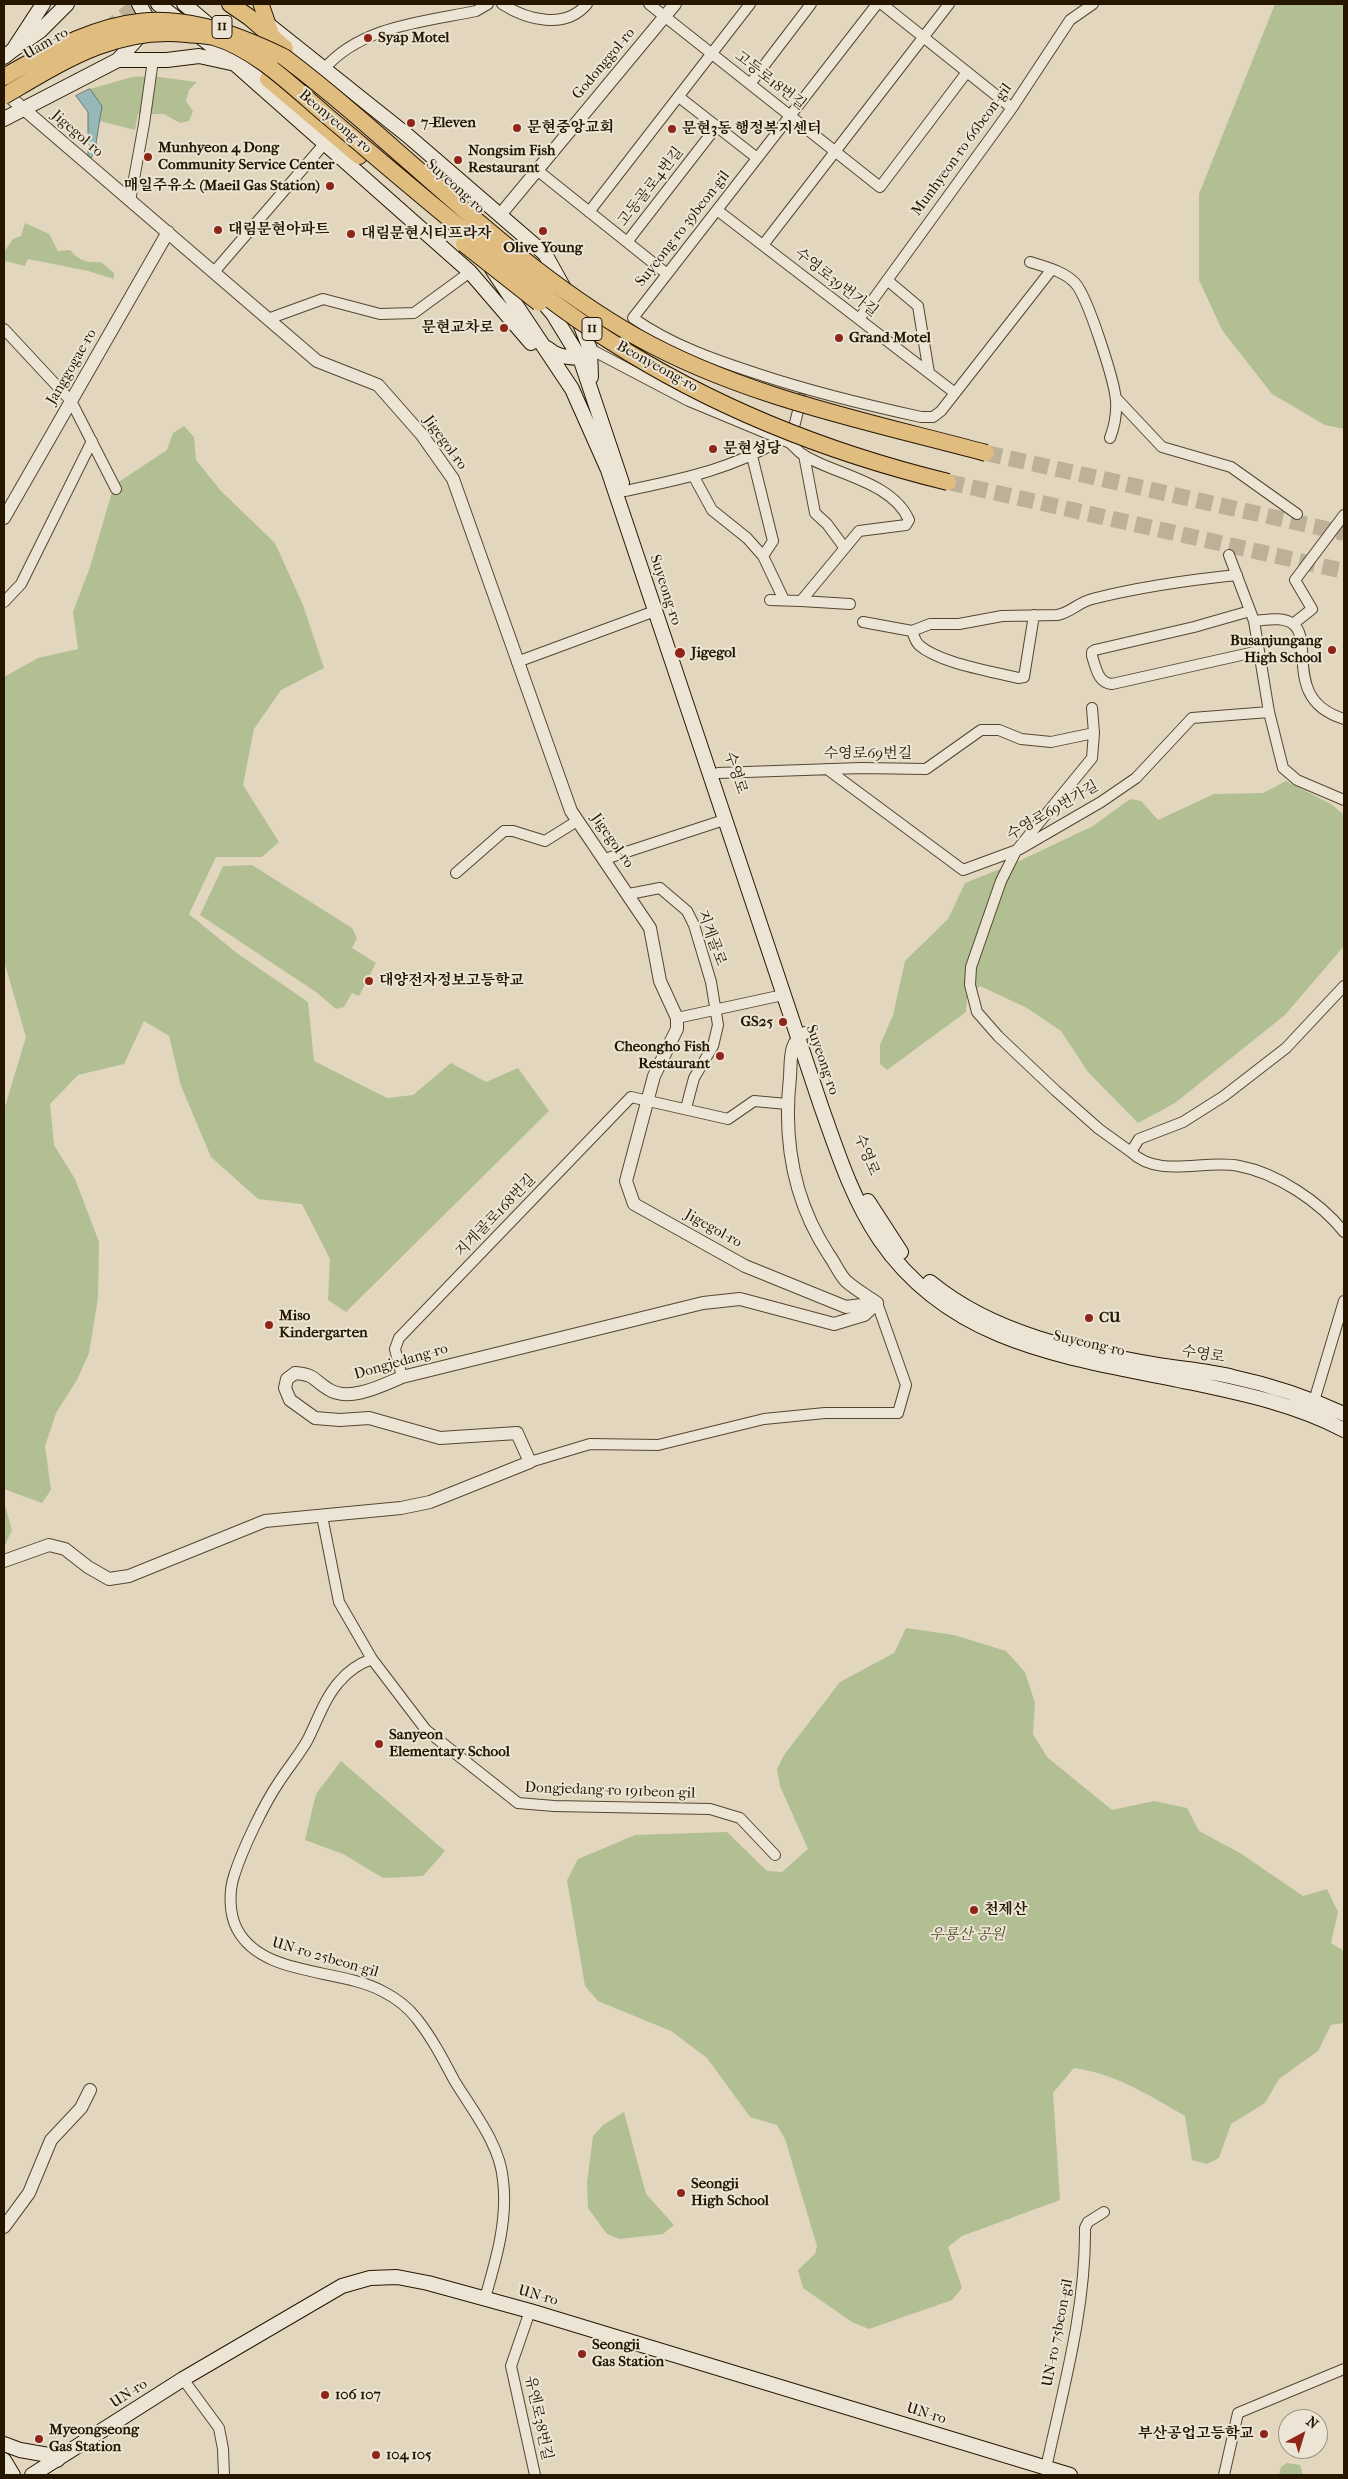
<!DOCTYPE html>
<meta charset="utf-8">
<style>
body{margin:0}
#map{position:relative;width:1348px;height:2479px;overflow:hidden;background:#e2d7be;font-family:"IM FELL French Canon",serif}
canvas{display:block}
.frame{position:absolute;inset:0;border:5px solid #261600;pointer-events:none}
.north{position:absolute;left:1278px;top:2409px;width:50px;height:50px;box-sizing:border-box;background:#ece5d5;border:1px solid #9d9280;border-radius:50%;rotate:39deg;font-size:14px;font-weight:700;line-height:20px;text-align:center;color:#261600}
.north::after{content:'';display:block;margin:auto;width:18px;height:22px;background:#8f2418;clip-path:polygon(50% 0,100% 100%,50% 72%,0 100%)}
</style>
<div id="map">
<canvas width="1348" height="2479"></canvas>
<div class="frame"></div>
<div class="north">N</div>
</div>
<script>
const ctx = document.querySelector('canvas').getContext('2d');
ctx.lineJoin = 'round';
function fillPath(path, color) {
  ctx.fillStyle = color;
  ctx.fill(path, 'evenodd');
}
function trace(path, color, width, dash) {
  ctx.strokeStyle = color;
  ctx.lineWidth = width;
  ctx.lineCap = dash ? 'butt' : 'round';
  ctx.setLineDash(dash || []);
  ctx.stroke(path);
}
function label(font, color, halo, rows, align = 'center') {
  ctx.font = font + ' "IM FELL French Canon","Noto Serif KR",serif';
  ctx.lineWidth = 4;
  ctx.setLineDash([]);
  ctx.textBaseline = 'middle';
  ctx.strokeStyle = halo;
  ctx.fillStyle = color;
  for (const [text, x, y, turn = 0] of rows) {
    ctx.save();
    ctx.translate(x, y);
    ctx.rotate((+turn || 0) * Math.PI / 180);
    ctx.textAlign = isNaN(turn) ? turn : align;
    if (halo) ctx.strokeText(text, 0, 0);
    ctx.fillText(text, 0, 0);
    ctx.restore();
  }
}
fillPath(new Path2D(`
 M1275,4H1344V429L1325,425L1272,394L1222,330L1199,280V194Z
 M151,76L197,82L189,90L186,101L193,111L189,121L180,123L164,114H138L135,130L100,121L102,106L90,89L132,77Z
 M25,223L49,234L58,251L70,250C80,261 86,263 101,262L114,273V279L88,271L28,259L25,266L5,261L4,252L13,239L21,236Z
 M184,426L194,437L196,460L221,491L275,543L303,605L324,668L281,690L254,729L243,785L279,842L262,857H216L189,914L238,954L308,1002L314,1061L387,1098L413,1095L451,1063L486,1082L518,1068L549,1111L346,1312L328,1300L330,1259L302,1204L258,1199L211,1157L181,1086L169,1036L144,1021L124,1064L78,1075L50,1104L54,1145L75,1179L99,1242L98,1298L89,1353L77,1380L56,1413L45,1446L51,1490L42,1503L4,1489V1110L26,1037L4,961V677L38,658L78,649L73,612L90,567L114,485L167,450L173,433Z
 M1286,781L1331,804L1344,815V946L1285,1015L1175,1103L1138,1123L1088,1072L1061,1031L1027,1008L980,986L967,998L966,1012L887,1070L880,1064V1045L893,1015L905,961L948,919L965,883L1015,863L1093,826L1130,799L1141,801L1158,820L1214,794L1263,793Z
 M252,865L352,928L357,938L352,948L376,963L359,996L352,993L344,1007L336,1009L316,992L200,915L223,866Z
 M4,1501L12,1530L4,1547Z
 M906,1628L954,1635L1006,1651L1025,1672L1035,1703L1033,1734L1047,1757L1112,1810L1154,1801L1187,1808L1199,1831L1240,1853L1303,1896L1327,1889L1338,1912L1331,1943L1344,1951V2023L1331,2025L1318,2051L1279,2079L1265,2103L1231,2124L1219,2158L1207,2164L1192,2160L1185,2116C1149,2095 1116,2074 1074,2068L1053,2093L1060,2200L962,2236L948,2247L962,2288L952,2300L869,2329L852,2322L803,2288L798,2270L815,2254L817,2246L785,2139L777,2125L750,2117L707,2058L671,2031L598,2001L585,1986L567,1880L578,1859L635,1835L727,1832L767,1871L782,1872L808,1849L780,1786L777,1769L784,1755L840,1682L894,1653Z
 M341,1761L445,1851L423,1876L383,1878L343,1854L305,1840L316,1794Z
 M624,2112L646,2194L674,2225L663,2234L620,2239L607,2234L588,2208L587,2183L593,2136L603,2125Z
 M1287,2463L1300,2465L1303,2475H1279L1281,2467Z`), '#b1bf93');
const water = new Path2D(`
 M90,89L102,106L96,143L98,148L91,158L88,156V112L76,96Z`);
fillPath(water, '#96b8b9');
trace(water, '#69776f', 1);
trace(new Path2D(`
 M106,29L138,4`), '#bcb098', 14, [14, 7]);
trace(new Path2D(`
 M986,453L1344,533
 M948,482L1344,571`), '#bcb098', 16, [16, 8]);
const minor = new Path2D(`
 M502,4C527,20 565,30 587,4
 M649,4L880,187L967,72
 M877,4L633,318C671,345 715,360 758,374C812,392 866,405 921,417H933L941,411L1052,269
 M882,4L1012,108
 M324,69C361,26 423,22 476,11L488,4
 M750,84L811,4
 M679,97L757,158
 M537,170L667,274
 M130,201L144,124L153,60
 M717,210L955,393
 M589,212L750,4
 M627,242L717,126
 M763,245L949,4
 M1030,262C1045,267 1064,271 1075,283C1088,297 1114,380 1116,400C1117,414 1115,425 1110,438
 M214,272L325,143
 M887,280L918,306L929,373
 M268,319L323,299L380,314L414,313L470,272
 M859,319L1012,108L1070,20L1093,4
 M4,329L71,401L116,489
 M590,349L689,401L790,443L801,399
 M1116,398L1162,447L1231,467L1297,514
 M804,455L815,513L827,524L844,547
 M752,456L773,541L763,556
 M694,477L712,510L747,538L763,556L784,600
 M625,491C681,479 730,470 780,440
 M1229,555L1254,621L1269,712L1283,768L1297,780L1344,800
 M770,600L801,601L859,531L906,525L909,520C892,482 837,475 805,456C799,453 795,447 790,443
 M801,601L850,604
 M4,602L21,584L92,441
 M1250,611L1194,627L1095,650L1092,652V656C1096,668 1098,683 1112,684L1259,651
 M1254,621C1266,620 1283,616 1293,624C1315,641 1282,700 1344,719
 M863,622L912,631L930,624H959L1002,616L1057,615C1070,613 1079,602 1092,599C1139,587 1188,580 1237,575
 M1293,624L1312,609L1295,580L1344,515
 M912,631C914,636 915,641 919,645C939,663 991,671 1018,678L1024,677L1034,615
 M517,662L655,611
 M1092,708L1094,733L1092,758L1016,851L1001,881L971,967L970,985L977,1012L998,1036L1056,1091L1099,1129L1131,1152
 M827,769L963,870L1020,849L1101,802L1136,778L1192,718L1269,712
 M718,773L861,768L926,769L981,730H999L1021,739L1051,742L1094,733
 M605,859L724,820
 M456,873L504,831H513L545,841L577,821
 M629,894L660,888L687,911L694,925L711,982L718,1025L713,1046L694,1078L686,1108
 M1344,986L1286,1048L1224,1096L1183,1122L1139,1139L1131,1152C1159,1179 1204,1159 1239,1166C1277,1173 1320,1202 1344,1232
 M677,1018L783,995
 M402,1377L395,1349L399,1338L631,1097L728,1119L754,1101L787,1104
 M1314,1401L1344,1301
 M530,1462L590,1444L658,1445L764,1419L825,1413H898L906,1385L877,1303
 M322,1516L339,1602L372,1659L426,1730L518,1803L554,1806L710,1809L740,1818L775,1855
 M372,1659C358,1664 348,1671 339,1682C324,1699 317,1722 307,1741C299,1755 288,1768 279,1782C264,1804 242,1850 234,1876C229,1891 229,1914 237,1929C262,1977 339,1968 382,1991C396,1998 408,2007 417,2019C432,2038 443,2059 454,2080C472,2110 500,2144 503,2180C508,2220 496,2260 485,2298
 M530,2311L511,2366L535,2475
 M183,2379L219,2428L223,2449L224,2475
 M1046,2468C1063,2389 1086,2309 1085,2228L1088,2222L1104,2212
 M1224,2475L1238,2413L1344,2369`);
const tertiary = new Path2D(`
 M4,92L317,361L378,385L422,435L453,479L571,811L650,928L660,981L677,1018V1029L654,1076L626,1181L634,1204L745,1266L846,1307L877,1303
 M500,215L675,4
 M4,518L168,232
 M805,1033C789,1041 791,1060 790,1077C783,1140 794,1202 829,1255C835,1263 839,1274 846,1281C855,1289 867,1296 877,1303
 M4,1561L49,1545L65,1549L88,1567L109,1579L129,1576L265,1521L401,1508L430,1502L530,1462L517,1433L440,1438L369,1418L340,1420L315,1418L290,1400L285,1388L287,1379L295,1373C316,1375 312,1379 328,1389C349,1403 383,1385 402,1377L703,1303L740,1299L834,1324L864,1315L877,1303
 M4,2227L29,2193L51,2140L81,2108L90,2090`);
const secondary = new Path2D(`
 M139,4L147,18L146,28
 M158,4L235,64L470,272L531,343
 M184,4L216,31
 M264,21L407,135L545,254L571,301L590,349L591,377
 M13,50L40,31L67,4
 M241,54L268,79
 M4,57L13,50L43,4
 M118,60L144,31
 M4,119L118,60H167L199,56L231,63
 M492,269L572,389L608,470L821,1106C837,1151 852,1199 880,1240C954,1348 1076,1358 1193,1383C1245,1394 1297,1405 1344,1430
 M537,295L553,314L580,358L622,483
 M547,348C557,357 567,357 580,358L586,353
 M868,1201L901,1252
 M930,1282C994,1335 1078,1351 1158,1365C1183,1369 1209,1371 1233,1377C1271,1385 1309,1398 1344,1414
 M4,2444L20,2450L60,2457L57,2460
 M4,2460L13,2475
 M32,2475L183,2379L342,2286L370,2278L397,2277L428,2283L530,2311L1070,2475`);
const primary = new Path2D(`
 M261,4L272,36`);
const trunk = new Path2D(`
 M230,4L249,17L285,48
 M268,79L359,156`);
trace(minor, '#554630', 12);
trace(tertiary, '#554630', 14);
trace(secondary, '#261600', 16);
trace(primary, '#261600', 17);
trace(trunk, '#261600', 18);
trace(minor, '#ece5d5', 10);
trace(tertiary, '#ece5d5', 12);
trace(secondary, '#ece5d5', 14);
trace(primary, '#e1bc7f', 15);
trace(trunk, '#e1bc7f', 16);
const trunkBridge = new Path2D(`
 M4,77C114,13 166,0 284,57C403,147 505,262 635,336C743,397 867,421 986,453
 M4,96C62,62 116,26 187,34C196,35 206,35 214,37C257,50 293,87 326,115C370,152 413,189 457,225C506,265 556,308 610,341C713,407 829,453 948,482
 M464,244L539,303`);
trace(trunkBridge, '#261600', 18, []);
trace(trunkBridge, '#e1bc7f', 16);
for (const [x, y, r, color] of [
 [368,38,5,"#8f2418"],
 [411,123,5,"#8f2418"],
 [517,128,5,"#8f2418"],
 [672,129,5,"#8f2418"],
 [148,157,5,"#8f2418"],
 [458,160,5,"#8f2418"],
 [330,186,5,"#8f2418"],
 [218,230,5,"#8f2418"],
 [543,231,5,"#8f2418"],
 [351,234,5,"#8f2418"],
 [504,328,5,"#8f2418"],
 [839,338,5,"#8f2418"],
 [713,449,5,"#8f2418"],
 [1332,650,5,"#8f2418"],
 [680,653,6,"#8f2418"],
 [369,981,5,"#8f2418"],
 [783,1022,5,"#8f2418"],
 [720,1056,5,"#8f2418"],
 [1089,1318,5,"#8f2418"],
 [269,1325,5,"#8f2418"],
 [379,1744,5,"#8f2418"],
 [974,1910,5,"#8f2418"],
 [681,2193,5,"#8f2418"],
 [582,2354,5,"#8f2418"],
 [325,2395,5,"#8f2418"],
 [1264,2434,5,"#8f2418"],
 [39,2439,5,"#8f2418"],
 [376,2455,5,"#8f2418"]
]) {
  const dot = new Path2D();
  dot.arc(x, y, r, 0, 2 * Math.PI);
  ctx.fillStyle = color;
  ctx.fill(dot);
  trace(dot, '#ece5d5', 2);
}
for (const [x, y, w] of [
 [222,27,20],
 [592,329,20]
]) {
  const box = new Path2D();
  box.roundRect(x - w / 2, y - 11.5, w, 23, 4);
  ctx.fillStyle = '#ece5d5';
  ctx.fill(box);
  trace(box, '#261600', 1);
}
label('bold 14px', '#261600', null, [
 ["11",222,27],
 ["11",592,329]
]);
label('bold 15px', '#261600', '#ece5d5', [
 ["Syap Motel",378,38],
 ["7-Eleven",421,123],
 ["문현중앙교회",527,128],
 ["문현3동 행정복지센터",682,129],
 ["Munhyeon 4 Dong",158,148],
 ["Community Service Center",158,165],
 ["Nongsim Fish",468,151],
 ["Restaurant",468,168],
 ["매일주유소 (Maeil Gas Station)",320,186,"right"],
 ["대림문현아파트",228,230],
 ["대림문현시티프라자",361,234],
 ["Olive Young",543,248,"center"],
 ["문현교차로",494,328,"right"],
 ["Grand Motel",849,338],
 ["문현성당",723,449],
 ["Busanjungang",1322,641,"right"],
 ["High School",1322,658,"right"],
 ["Jigegol",691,653],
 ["대양전자정보고등학교",379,981],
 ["GS25",773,1022,"right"],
 ["Cheongho Fish",710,1047,"right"],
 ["Restaurant",710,1064,"right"],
 ["Miso",279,1316],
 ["Kindergarten",279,1333],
 ["CU",1099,1318],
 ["Sanyeon",389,1735],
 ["Elementary School",389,1752],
 ["천제산",984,1910],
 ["Seongji",691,2184],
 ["High School",691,2201],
 ["Seongji",592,2345],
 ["Gas Station",592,2362],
 ["106 107",335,2395],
 ["Myeongseong",49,2430],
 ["Gas Station",49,2447],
 ["부산공업고등학교",1254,2434,"right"],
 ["104 105",386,2455]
], 'left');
label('15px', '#261600', '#ece5d5', [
 ["Uam-ro",46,44,-30],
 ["Godonggol-ro",604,64,-50],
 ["고등로18번길",770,81,38],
 ["Beonyeong-ro",335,122,40],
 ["Jigegol-ro",77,134,41],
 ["Munhyeon-ro 66beon-gil",962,150,-54],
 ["Suyeong-ro",455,187,42],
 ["고동골로4번길",651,187,-52],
 ["Suyeong-ro 39beon-gil",683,229,-52],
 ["수영로39번가길",836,283,38],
 ["Janggogae-ro",72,367,-60],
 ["Beonyeong-ro",657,367,29],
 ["Jigegol-ro",445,443,54],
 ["Suyeong-ro",665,590,72],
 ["수영로69번길",868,754],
 ["수영로",735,773,72],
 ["수영로69번가길",1053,811,-30],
 ["Jigegol-ro",612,841,55],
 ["지게골로",711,938,70],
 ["Suyeong-ro",822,1060,71],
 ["수영로",866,1155,68],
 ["지게골로168번길",496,1216,-46],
 ["Jigegol-ro",713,1229,29],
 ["Suyeong-ro",1089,1344,13],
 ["수영로",1203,1355,9],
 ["Dongjedang-ro",401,1362,-16],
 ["Dongjedang-ro 191beon-gil",610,1791,2],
 ["UN-ro 25beon-gil",325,1958,16],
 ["UN-ro",538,2296,16],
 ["UN-ro 75beon-gil",1058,2333,-79],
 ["UN-ro",129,2394,-33],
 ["UN-ro",926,2414,17],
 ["유엔로38번길",538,2418,78]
]);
label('italic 15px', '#50492c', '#ece5d5', [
 ["우룡산 공원",967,1935]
]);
</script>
